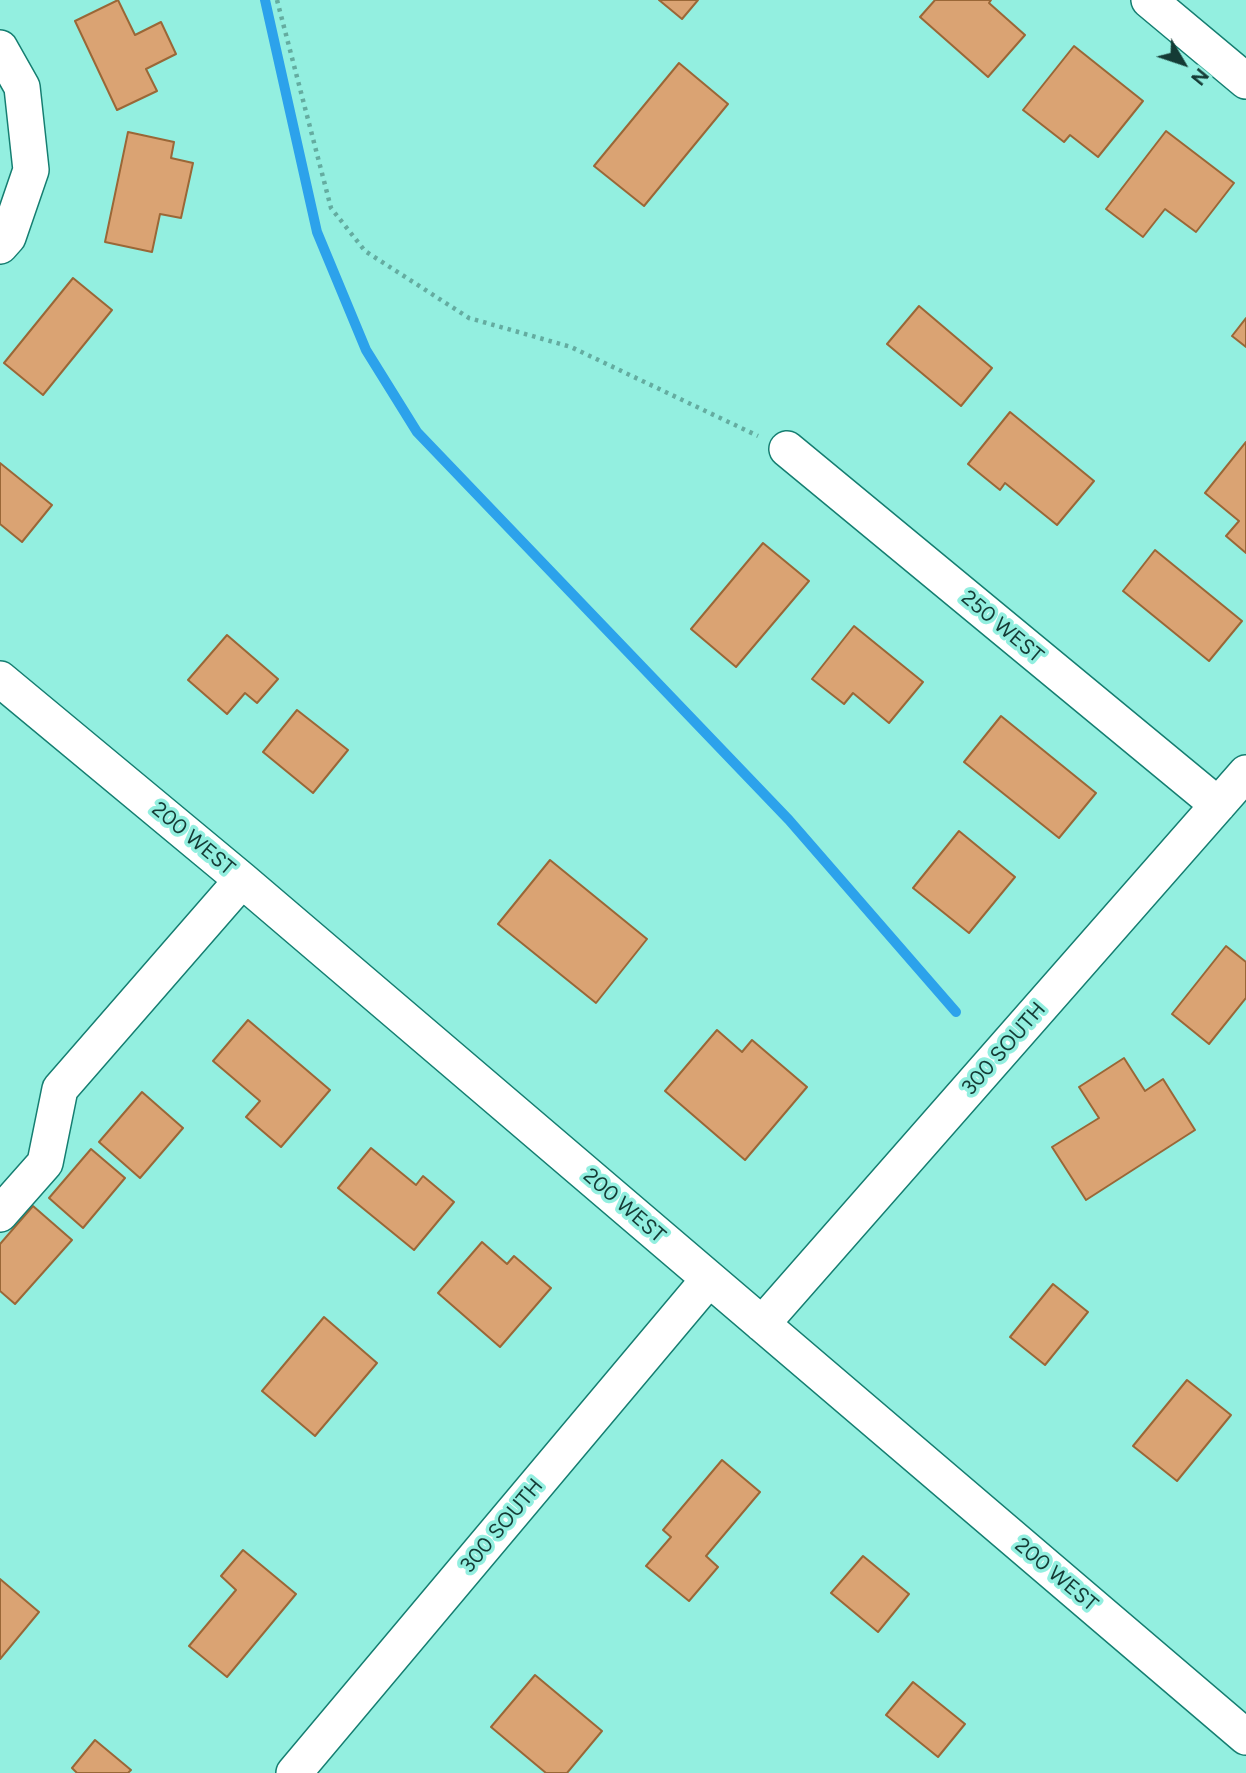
<!DOCTYPE html>
<style>
body{margin:0}
#map{position:relative;width:1246px;height:1773px;overflow:hidden;background:#93efe0;font-family:Figtree,sans-serif}
canvas{display:block}
.north{position:absolute;left:1148px;top:28px;width:70px;height:70px;-webkit-text-stroke:5px #93efe0;paint-order:stroke;rotate:129deg;font-size:19px;font-weight:700;line-height:28px;text-align:center;color:#143b35}
.north::after{content:'';display:block;margin:auto;width:24px;height:32px;background:#143b35;clip-path:polygon(50% 0,100% 100%,50% 72%,0 100%)}
</style>
<div id="map">
<canvas width="1246" height="1773"></canvas>
<div class="north">N</div>
</div>
<script>
const ctx = document.querySelector('canvas').getContext('2d');
ctx.lineJoin = 'round';
function trace(path, color, width, dash) {
  ctx.strokeStyle = color;
  ctx.lineWidth = width;
  ctx.lineCap = dash ? 'butt' : 'round';
  ctx.setLineDash(dash || []);
  ctx.stroke(path);
}
function fillPath(path, color) {
  ctx.fillStyle = color;
  ctx.fill(path, 'evenodd');
}
function label(font, color, halo, rows, align = 'center') {
  ctx.font = font + ' Figtree,sans-serif';
  ctx.lineWidth = 7;
  ctx.setLineDash([]);
  ctx.textBaseline = 'middle';
  ctx.strokeStyle = halo;
  ctx.fillStyle = color;
  for (const [text, x, y, turn = 0] of rows) {
    ctx.save();
    ctx.translate(x, y);
    ctx.rotate((+turn || 0) * Math.PI / 180);
    ctx.textAlign = isNaN(turn) ? turn : align;
    if (halo) ctx.strokeText(text, 0, 0);
    ctx.fillText(text, 0, 0);
    ctx.restore();
  }
}
trace(new Path2D(`
 M265,0L317,232L366,350L417,432L789,820L956,1012`), '#2ca2eb', 10);
const building = new Path2D(`
 M118,0L135,35L161,22L176,54L146,69L157,91L117,110L75,21Z
 M659,0H698L682,19Z
 M935,0H991L989,3L1025,35L988,77L920,17Z
 M1074,46L1143,101L1098,157L1070,135L1064,142L1023,110Z
 M679,63L728,104L644,206L594,166Z
 M1166,131L1234,183L1196,232L1165,209L1143,237L1106,209Z
 M128,132L174,142L171,158L193,163L181,218L160,214L152,252L105,242Z
 M73,278L112,310L43,395L4,363Z
 M919,306L992,368L961,406L887,344Z
 M1246,318V347L1232,336Z
 M1010,412L1094,481L1057,525L1005,483L1000,490L968,464Z
 M1246,442V553L1226,536L1239,521L1205,493Z
 M0,463L52,505L22,542L0,524Z
 M763,543L809,581L736,667L691,629Z
 M1155,550L1242,621L1209,661L1123,591Z
 M854,626L923,682L889,723L853,693L844,704L812,679Z
 M227,635L278,679L257,703L245,693L227,714L188,680Z
 M297,710L348,750L313,793L263,752Z
 M1001,716L1096,793L1059,838L964,762Z
 M959,831L1015,877L969,933L913,888Z
 M550,860L647,939L596,1003L498,924Z
 M1226,946L1246,962V998L1209,1044L1172,1014Z
 M248,1020L330,1090L281,1147L246,1117L260,1101L213,1061Z
 M717,1030L742,1052L752,1040L807,1087L745,1160L665,1091Z
 M1124,1058L1145,1091L1163,1079L1195,1130L1086,1200L1052,1147L1099,1118L1079,1087Z
 M142,1092L183,1128L140,1178L99,1142Z
 M371,1148L416,1185L423,1176L454,1202L414,1250L338,1188Z
 M91,1149L125,1178L83,1228L49,1198Z
 M33,1206L72,1240L15,1304L0,1291V1244Z
 M482,1242L507,1264L514,1256L551,1288L500,1347L438,1293Z
 M1053,1284L1088,1312L1045,1365L1010,1337Z
 M324,1317L377,1363L315,1436L262,1391Z
 M1187,1380L1231,1415L1177,1481L1133,1446Z
 M722,1460L760,1492L706,1556L718,1567L689,1601L646,1566L671,1537L663,1530Z
 M243,1550L296,1594L227,1677L189,1646L236,1590L221,1576Z
 M863,1556L909,1594L878,1632L831,1593Z
 M0,1579L39,1612L0,1659Z
 M535,1675L602,1731L567,1773H546L491,1727Z
 M913,1682L965,1724L938,1757L886,1715Z
 M95,1740L131,1770L128,1773H77L72,1768Z`);
fillPath(building, '#daa373');
trace(building, '#9a6737', 2);
const minor = new Path2D(`
 M1149,0L1246,81
 M0,48L22,87L31,170L8,237L0,246
 M787,449L1218,805
 M0,679L242,880L1246,1737
 M0,1214L45,1163L60,1089L242,880
 M762,1324L1246,773
 M294,1773L709,1279`);
trace(minor, '#157e71', 38);
trace(new Path2D(`
 M277,0L331,208L365,251L469,318L571,347L758,436`), '#64aca0', 4.5, [3.5, 5]);
trace(minor, '#fff', 35);
label('21px', '#143b35', '#93efe0', [
 ["250 WEST",1002,627,40],
 ["200 WEST",193,839,40],
 ["300 SOUTH",1004,1049,-49],
 ["200 WEST",624,1206,41],
 ["300 SOUTH",502,1526,-50],
 ["200 WEST",1056,1575,40]
]);
</script>
